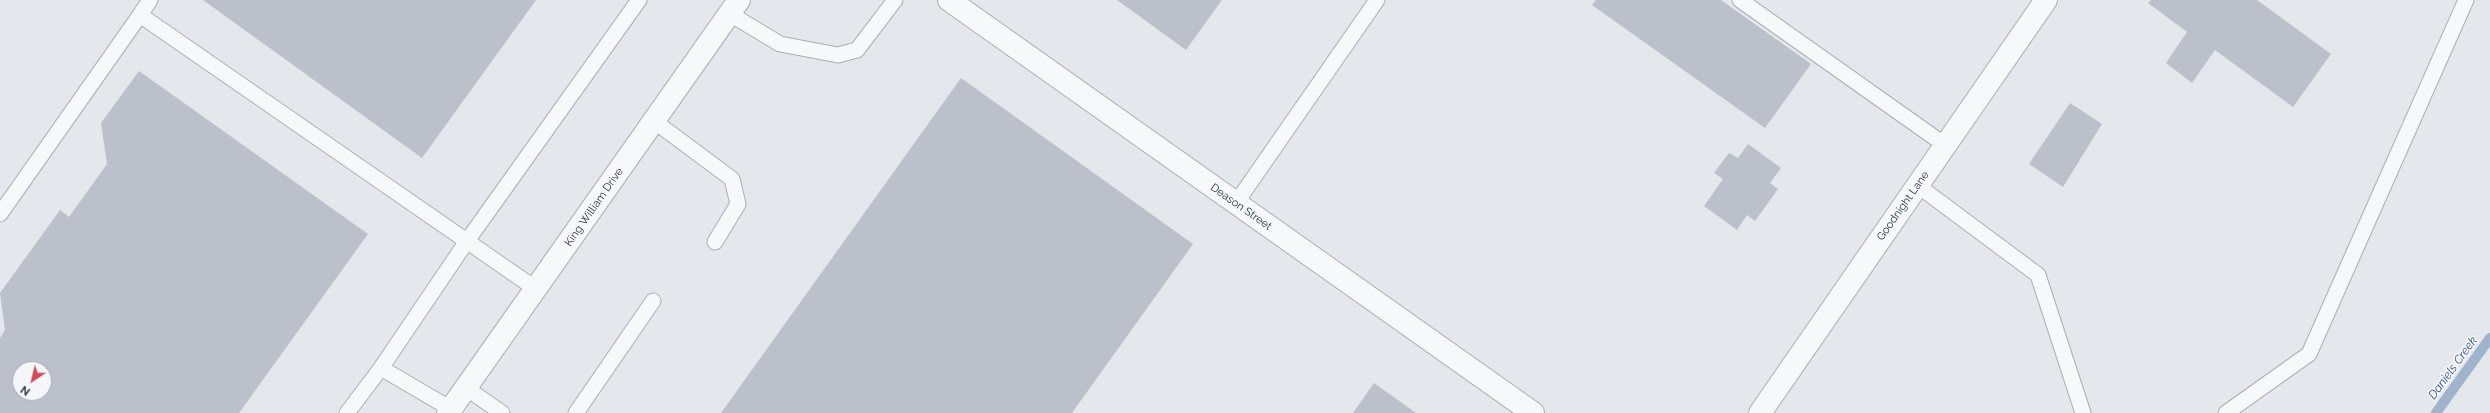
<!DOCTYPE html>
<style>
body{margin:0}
#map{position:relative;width:2490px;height:413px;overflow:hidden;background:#e4e7ec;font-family:Raleway,sans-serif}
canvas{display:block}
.north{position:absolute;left:12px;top:361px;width:40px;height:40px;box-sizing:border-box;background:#f4f6f9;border:1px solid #a4a8b1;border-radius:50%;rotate:215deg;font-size:11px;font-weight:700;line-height:16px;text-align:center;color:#2b3445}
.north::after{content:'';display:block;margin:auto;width:14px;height:18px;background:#d1495b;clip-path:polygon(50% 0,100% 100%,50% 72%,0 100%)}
</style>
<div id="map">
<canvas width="2490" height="413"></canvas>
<div class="north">N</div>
</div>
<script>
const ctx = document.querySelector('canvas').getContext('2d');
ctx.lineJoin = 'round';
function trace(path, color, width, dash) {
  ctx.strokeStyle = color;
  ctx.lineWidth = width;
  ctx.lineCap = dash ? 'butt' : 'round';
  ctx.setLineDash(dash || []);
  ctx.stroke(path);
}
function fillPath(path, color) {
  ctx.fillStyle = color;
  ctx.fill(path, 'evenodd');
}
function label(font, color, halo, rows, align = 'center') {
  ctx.font = font + ' Raleway,sans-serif';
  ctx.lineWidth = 3.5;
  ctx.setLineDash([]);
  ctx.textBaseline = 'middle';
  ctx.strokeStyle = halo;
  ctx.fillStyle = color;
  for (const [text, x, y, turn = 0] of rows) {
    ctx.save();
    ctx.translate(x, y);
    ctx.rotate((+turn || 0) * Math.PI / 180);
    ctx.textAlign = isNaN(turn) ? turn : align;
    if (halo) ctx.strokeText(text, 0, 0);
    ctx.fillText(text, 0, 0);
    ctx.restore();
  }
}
trace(new Path2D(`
 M2436,413L2490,338`), '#9fb4cc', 10);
fillPath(new Path2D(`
 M203,0H536L422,158Z
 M1117,0H1222L1186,50Z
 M1596,0H1721L1811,64L1765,128L1592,5Z
 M2151,0H2257L2331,54L2293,107L2215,50L2192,83L2166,63L2187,32L2148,3Z
 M139,71L368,234L239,413H0V338L5,330L0,293L60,210L69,217L107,164L101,123ZM20,369H44V393H20Z
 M961,78L1193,244L1072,413H721Z
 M2070,103L2102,124L2063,187L2029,164Z
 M1748,144L1781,168L1770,183L1778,189L1755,221L1747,215L1737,230L1704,206L1723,179L1714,173L1729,153L1738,158Z
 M1374,383L1416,413H1353Z`), '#bbc0ca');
const lane = new Path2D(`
 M1740,0L1945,145
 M730,14L780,44L838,55L857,50L895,0
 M140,15L150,0
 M654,121L732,179L738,204L715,242
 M1917,185L2038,275L2083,413
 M1236,203L1377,0
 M0,214L140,15L536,289
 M381,368L467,241L639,0
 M466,388L502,413
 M347,413L381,368L451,409
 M576,413L653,301
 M2226,413L2309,354L2466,0`);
const street = new Path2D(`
 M949,0L1533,413
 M448,413L739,0
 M1760,413L2046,0`);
trace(lane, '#a9aeb7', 17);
trace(street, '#a9aeb7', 24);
trace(lane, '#f7f8fa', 15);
trace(street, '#f7f8fa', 22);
label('11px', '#2b3445', '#f4f6f9', [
 ["Goodnight Lane",1903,206,-55],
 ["King William Drive",594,207,-55],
 ["Deason Street",1241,207,35]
]);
label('italic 12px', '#34527a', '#f4f6f9', [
 ["Daniels Creek",2453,368,-54]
]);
</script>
